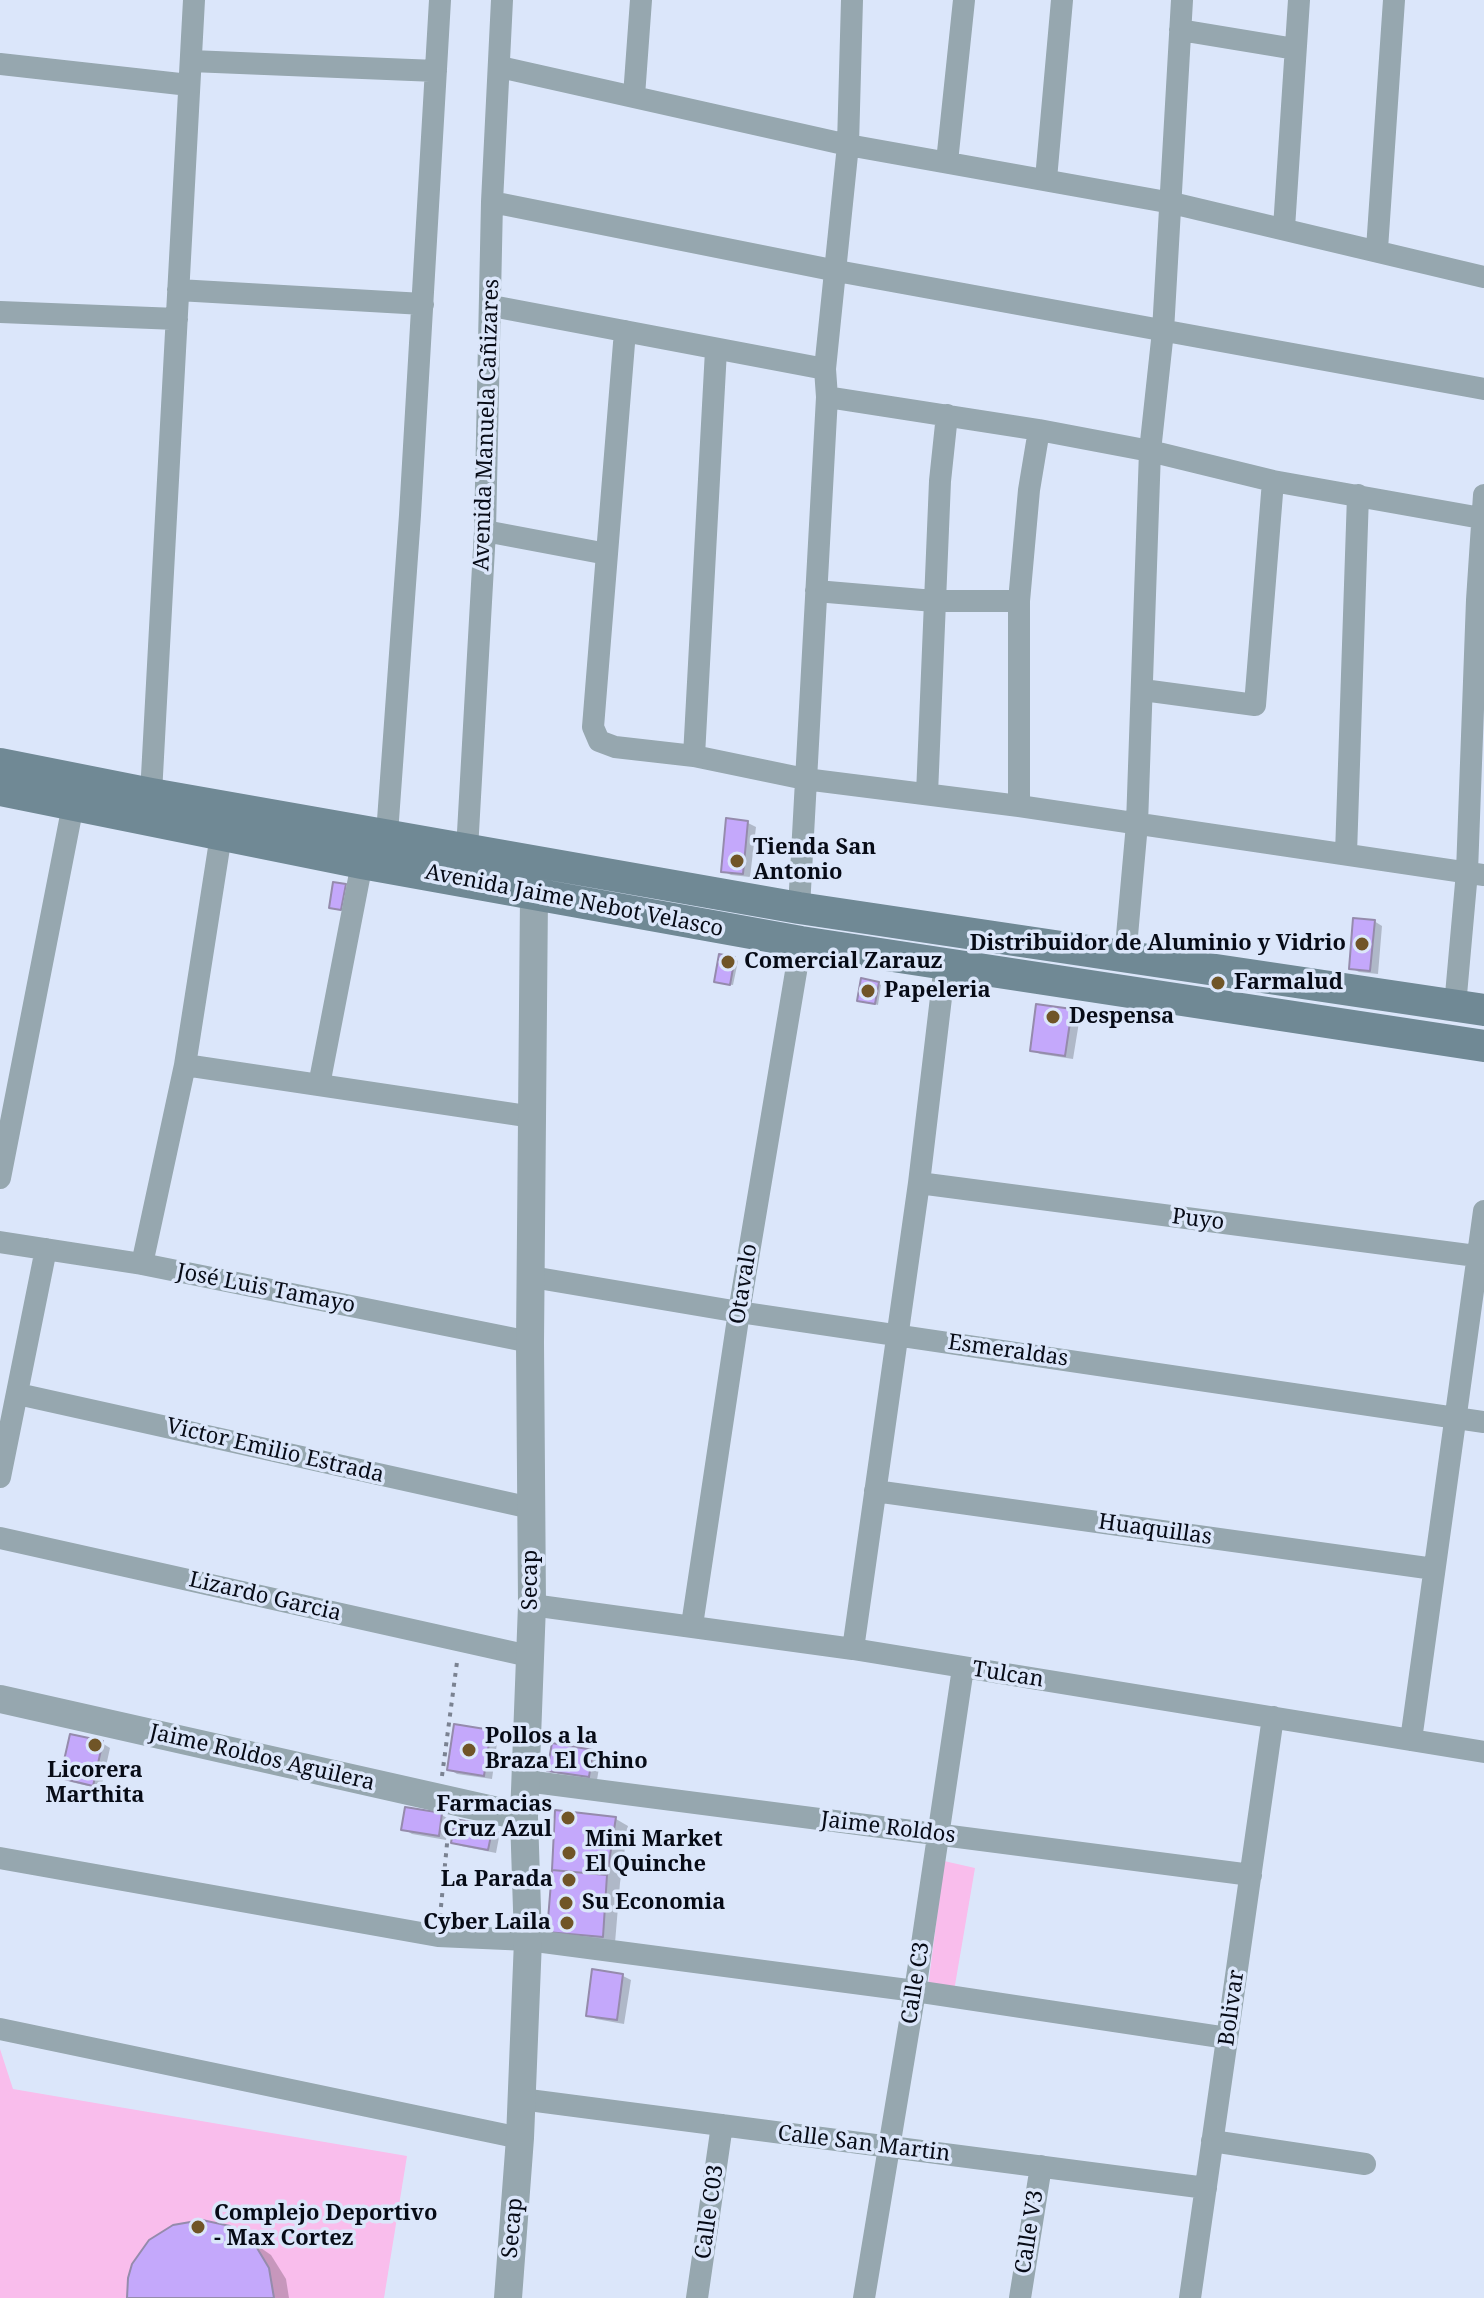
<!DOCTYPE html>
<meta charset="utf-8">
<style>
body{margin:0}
canvas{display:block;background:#dbe6fa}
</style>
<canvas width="1484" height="2298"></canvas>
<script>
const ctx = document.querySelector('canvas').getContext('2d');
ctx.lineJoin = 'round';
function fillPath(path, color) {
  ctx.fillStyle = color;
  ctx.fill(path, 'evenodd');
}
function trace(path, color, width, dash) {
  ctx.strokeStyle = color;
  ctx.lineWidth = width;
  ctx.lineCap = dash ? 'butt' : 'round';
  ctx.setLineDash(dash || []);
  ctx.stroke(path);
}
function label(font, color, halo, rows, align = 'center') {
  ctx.font = font + ' "Noto Serif",serif';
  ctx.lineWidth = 7;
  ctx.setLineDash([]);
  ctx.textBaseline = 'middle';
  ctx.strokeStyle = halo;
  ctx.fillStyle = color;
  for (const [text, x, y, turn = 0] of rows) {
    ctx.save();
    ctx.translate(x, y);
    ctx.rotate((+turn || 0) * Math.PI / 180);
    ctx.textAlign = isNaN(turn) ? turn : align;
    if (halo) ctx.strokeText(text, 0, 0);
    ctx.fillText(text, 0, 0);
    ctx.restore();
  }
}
fillPath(new Path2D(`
 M944,1861L975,1868L954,1991L928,1987Z
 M0,2049L13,2089L407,2156L384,2298H0Z`), '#f9bdec');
fillPath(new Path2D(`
 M748,823L756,827L750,877L731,875L723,871Z
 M1374,921L1382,926L1378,974L1359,972L1351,968Z
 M735,959L738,961L733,985L719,983Z
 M878,983L881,985L878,1005L859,1000Z
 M1072,1011L1080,1016L1073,1059L1040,1054L1032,1050Z
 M490,1732L498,1736L492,1779L457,1774L449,1769Z
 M102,1743L110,1748L101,1789L71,1782L63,1777Z
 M593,1752L601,1756L597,1780L558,1774L550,1769Z
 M442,1815L450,1820L446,1840L412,1834L404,1829Z
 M616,1819L628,1826L620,1883L615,1943L562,1938L549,1931Z
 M492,1828L500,1832L496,1853L461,1846L453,1842Z
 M623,1976L631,1980L624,2024L596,2019L588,2015Z
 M248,2239L271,2255L286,2279L289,2298H129Z`), '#0003');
const building = new Path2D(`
 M726,818L748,821L743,874L721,872Z
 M333,882L346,884L341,910L329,908Z
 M1353,918L1375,920L1370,971L1349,969Z
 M719,954L735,957L730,985L714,982Z
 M861,978L879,982L875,1004L857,1001Z
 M1036,1004L1072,1009L1065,1056L1030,1051Z
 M454,1724L491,1730L484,1776L447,1770Z
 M70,1734L103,1741L93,1786L60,1778Z
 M552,1743L593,1750L589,1777L547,1771Z
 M405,1807L442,1813L439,1836L401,1830Z
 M555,1810L616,1817L607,1875L552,1870Z
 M455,1819L493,1826L488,1850L451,1843Z
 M552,1870L607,1875L603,1937L547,1932Z
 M592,1969L623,1974L617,2020L586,2016Z
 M202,2220L230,2226L254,2243L269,2268L274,2298H127L128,2278L132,2264L149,2240L173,2225Z`);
fillPath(building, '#c4a8fb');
trace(building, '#958bac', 2);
trace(new Path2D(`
 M442,1776L457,1662
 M440,1917L449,1823`), '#7a8291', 4, [4, 6]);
trace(new Path2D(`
 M1180,30L1295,49
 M191,61L436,71
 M0,64L189,85
 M500,67L848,145L1172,203L1484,277
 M634,96L641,0
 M947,162L964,0
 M1046,179L1062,0
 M492,202L837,271L1484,389
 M1284,228L1299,0
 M1377,249L1394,0
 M178,290L423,304
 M492,306L825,369
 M0,312L177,319
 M625,331L593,727L599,741L615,747L694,756L805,779L1019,806L1484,875
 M827,397L1039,430L1150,451L1273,481L1481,518
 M485,531L607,554
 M816,591L934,601H1019
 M1143,690L1255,705L1273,481
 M694,756L716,350
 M151,794L194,0
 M927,794L940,481L947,415
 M1019,806V601L1029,490L1039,430
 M387,834L410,515L440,0
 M467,850L485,531L492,202L502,0
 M1346,854L1358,495
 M799,908L827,397L825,369L848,145L852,0
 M1125,958L1137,824L1150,451L1163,331L1182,0
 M1455,1006L1467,872L1477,600L1484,495
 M185,1065L533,1117
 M319,1085L362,863
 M0,1178L73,805
 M919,1183L1476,1256
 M0,1242L142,1264L530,1342
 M142,1264L185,1065L221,835
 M532,1277L739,1312L1484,1422
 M18,1394L531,1508
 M0,1477L46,1249
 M875,1491L1434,1569
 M0,1538L529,1656
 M532,1605L853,1649L1484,1752
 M692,1625L739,1312L801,942
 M853,1649L919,1183L945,964
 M1411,1740L1484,1211
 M526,1781L1251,1875
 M0,1858L438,1936L528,1940L915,1991L1227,2038
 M0,2029L520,2138
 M521,2099L1206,2188
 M1212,2141L1365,2164
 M697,2298L722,2125
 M864,2298L915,1991L963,1668
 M1020,2298L1041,2166
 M1190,2298L1273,1717`), '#96a7af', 22);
trace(new Path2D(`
 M0,1699L524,1817
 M508,2298L520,2138L528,1940L524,1817L532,1605L530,1342L534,895L539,872`), '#96a7af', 28);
trace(new Path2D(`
 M0,764L151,794L799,908L1484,1010
 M0,790L362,863L801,942L1484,1046`), '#708995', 32);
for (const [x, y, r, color] of [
 [737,861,8,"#705527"],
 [1362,944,8,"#705527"],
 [728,962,8,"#705527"],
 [1218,983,8,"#705527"],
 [868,991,8,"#705527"],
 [1053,1017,8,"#705527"],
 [95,1745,8,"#705527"],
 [469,1750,8,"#705527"],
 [568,1818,8,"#705527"],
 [569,1853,8,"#705527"],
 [569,1880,8,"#705527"],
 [566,1903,8,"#705527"],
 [567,1923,8,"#705527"],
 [198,2227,8,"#705527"]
]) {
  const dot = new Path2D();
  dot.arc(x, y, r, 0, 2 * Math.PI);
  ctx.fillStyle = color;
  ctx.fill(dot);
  trace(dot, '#dbe6fa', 3);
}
label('22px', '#070b16', '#dbe6fa', [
 ["Avenida Manuela Cañizares",487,425,-88],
 ["Avenida Jaime Nebot Velasco",574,901,11],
 ["Puyo",1198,1220,7],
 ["Otavalo",744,1284,-81],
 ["José Luis Tamayo",266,1289,11],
 ["Esmeraldas",1008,1351,8],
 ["Victor Emilio Estrada",275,1451,13],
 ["Huaquillas",1155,1530,8],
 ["Secap",531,1580,-90],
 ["Lizardo Garcia",265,1597,13],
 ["Tulcan",1008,1675,9],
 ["Jaime Roldos Aguilera",262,1758,13],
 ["Jaime Roldos",888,1828,7],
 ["Calle C3",916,1983,-81],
 ["Bolivar",1232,2008,-82],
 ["Calle San Martin",864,2144,7],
 ["Calle C03",710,2212,-82],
 ["Secap",513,2228,-85],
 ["Calle V3",1030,2232,-81]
]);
label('bold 22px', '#070b16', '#dbe6fa', [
 ["Tienda San",753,848],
 ["Antonio",753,873],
 ["Distribuidor de Aluminio y Vidrio",1346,944,"right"],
 ["Comercial Zarauz",744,962],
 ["Farmalud",1234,983],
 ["Papeleria",884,991],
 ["Despensa",1069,1017],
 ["Pollos a la",485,1737],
 ["Braza El Chino",485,1762],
 ["Licorera",95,1771,"center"],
 ["Marthita",95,1796,"center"],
 ["Farmacias",552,1805,"right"],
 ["Cruz Azul",552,1830,"right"],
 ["Mini Market",585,1840],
 ["El Quinche",585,1865],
 ["La Parada",553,1880,"right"],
 ["Su Economia",582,1903],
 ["Cyber Laila",551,1923,"right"],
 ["Complejo Deportivo",214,2214],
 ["- Max Cortez",214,2239]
], 'left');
</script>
